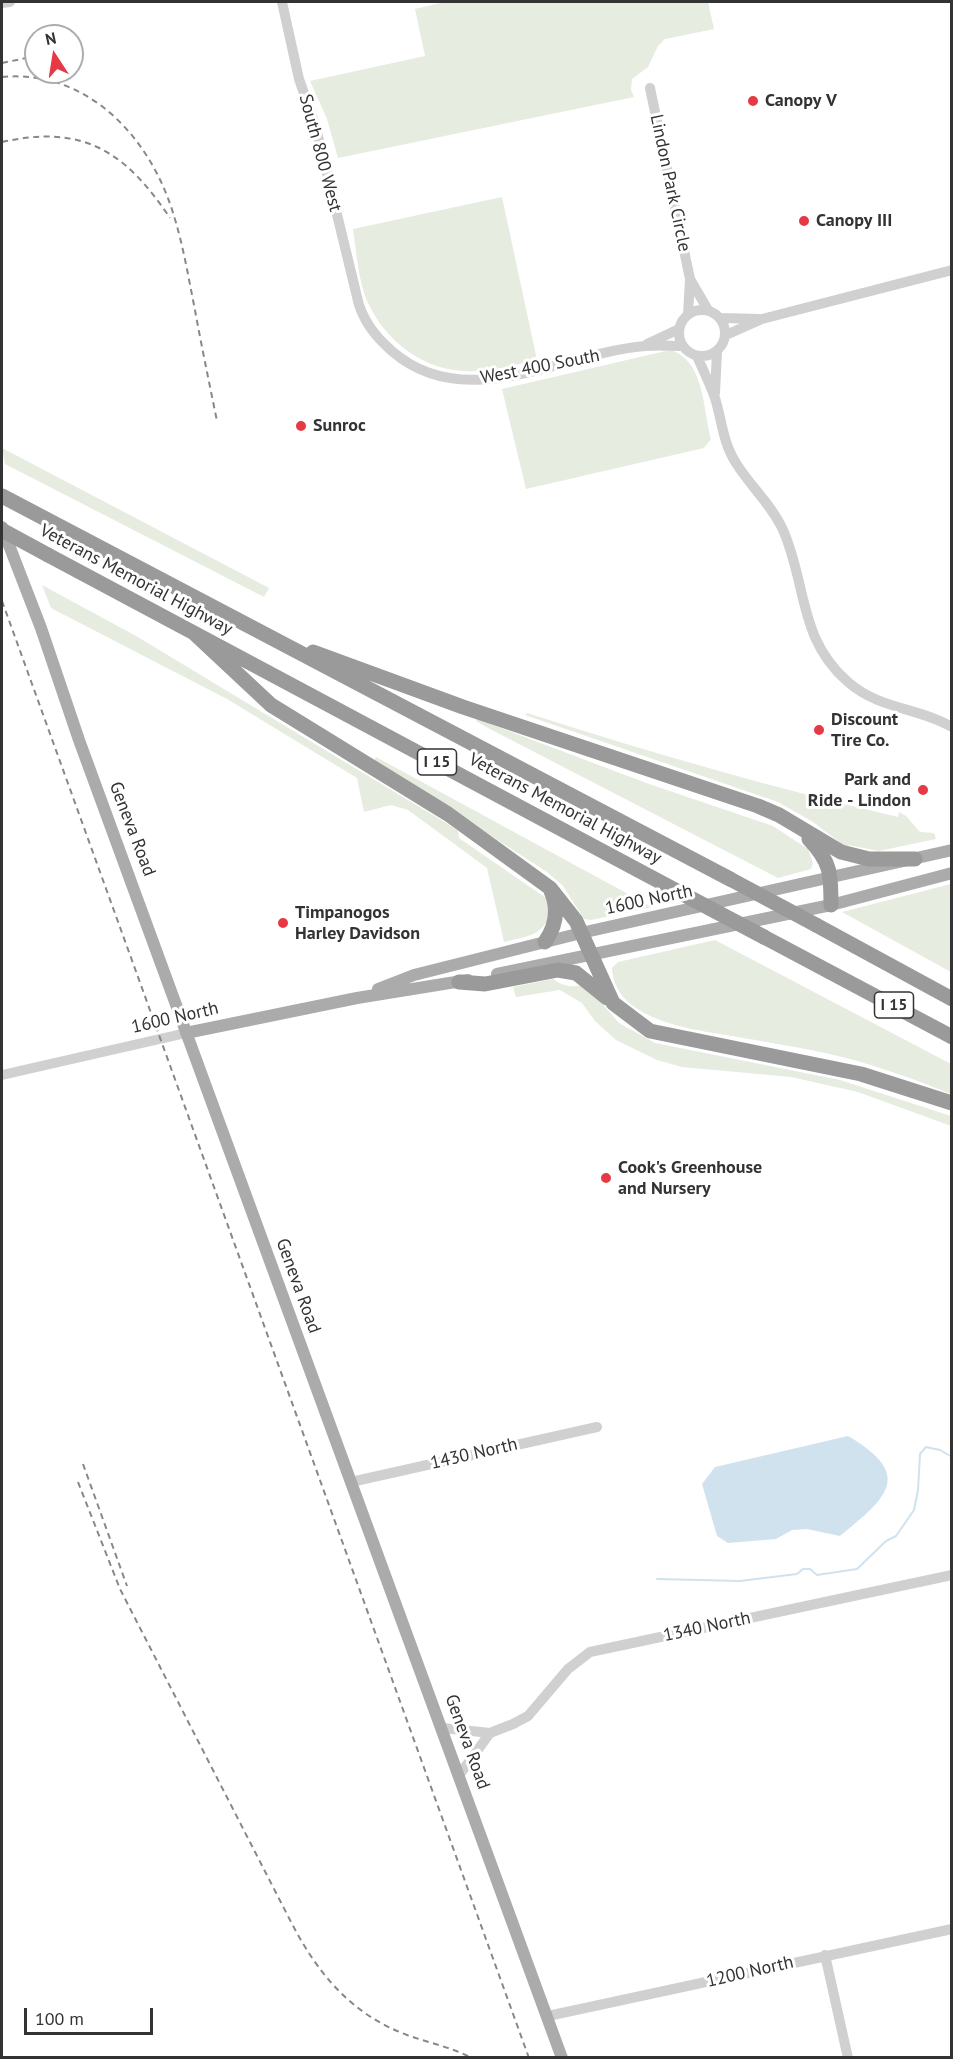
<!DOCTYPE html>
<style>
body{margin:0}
#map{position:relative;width:953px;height:2059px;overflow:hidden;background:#fff;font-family:"PT Sans",sans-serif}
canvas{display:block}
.frame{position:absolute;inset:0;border:3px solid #333;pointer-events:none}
.north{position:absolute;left:24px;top:24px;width:60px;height:60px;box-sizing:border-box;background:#fff;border:2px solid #adadad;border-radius:50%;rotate:348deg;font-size:16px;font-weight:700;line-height:24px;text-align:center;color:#333}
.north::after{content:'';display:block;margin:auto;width:21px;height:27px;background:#e63946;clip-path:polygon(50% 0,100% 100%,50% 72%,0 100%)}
.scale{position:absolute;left:24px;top:2008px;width:129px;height:27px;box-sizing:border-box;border:3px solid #333;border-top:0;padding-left:8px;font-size:18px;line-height:21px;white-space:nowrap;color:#333;-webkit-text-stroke:4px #fff;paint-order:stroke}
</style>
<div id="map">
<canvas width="953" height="2059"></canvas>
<div class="frame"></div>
<div class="north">N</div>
<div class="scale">100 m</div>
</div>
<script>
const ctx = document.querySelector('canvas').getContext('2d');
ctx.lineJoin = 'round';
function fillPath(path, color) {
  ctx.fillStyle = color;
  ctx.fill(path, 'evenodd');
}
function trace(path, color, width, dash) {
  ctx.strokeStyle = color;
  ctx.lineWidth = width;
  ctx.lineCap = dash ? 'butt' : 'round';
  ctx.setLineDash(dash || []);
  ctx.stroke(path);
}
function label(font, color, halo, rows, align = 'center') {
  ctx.font = font + ' "PT Sans",sans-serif';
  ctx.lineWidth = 6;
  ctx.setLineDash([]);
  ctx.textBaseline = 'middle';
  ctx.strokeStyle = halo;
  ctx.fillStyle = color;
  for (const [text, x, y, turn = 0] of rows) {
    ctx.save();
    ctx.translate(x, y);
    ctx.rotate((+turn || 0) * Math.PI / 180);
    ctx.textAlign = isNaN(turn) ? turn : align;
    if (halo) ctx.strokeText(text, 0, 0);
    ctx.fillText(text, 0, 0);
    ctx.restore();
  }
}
fillPath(new Path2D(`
 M445,2H708L714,29L665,39L658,46L648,67L632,79L631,90L634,97L338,158L327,119L310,81L425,56L415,9Z
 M502,197L537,360C513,365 488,373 464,371C418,369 379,335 364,293C358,273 356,250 353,229Z
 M670,350C705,360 703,410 711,439L704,448L526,489L502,389Z
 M2,448L269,588L264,597L5,464Z
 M42,585L136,636L451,826L458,831L459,838L546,898L551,914C540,937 528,936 504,942L487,868L408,810L391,805L364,812L357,778L227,699L51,608Z
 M527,713C649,752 773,788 898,817L899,812L906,816L920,832L934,833L936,839L879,851L848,845L847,848L813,822L778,802L525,715Z
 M477,719L649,784L773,826L808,849L813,863L811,869L778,878L488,728L476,721Z
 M376,757L652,907L591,920L584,919L563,886L547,872L374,760Z
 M951,884V972L842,912Z
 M715,940L951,1064V1094C911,1078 868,1062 825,1053C793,1046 759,1041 726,1035C689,1029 614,1019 612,968L618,962Z
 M553,979C564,987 573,988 585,984L619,1023L655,1043L840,1080L951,1116V1126L858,1092L791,1077L682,1067L657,1060L616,1040L595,1021L582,1003L560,990L516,997L513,987Z`), '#e6ecdf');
fillPath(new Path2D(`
 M848,1436C914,1475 888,1497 840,1536L807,1529L792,1530L776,1539L728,1543L717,1536L702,1484L715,1467Z`), '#cfe2ee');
trace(new Path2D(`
 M657,1579L740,1581L797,1574L803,1569H810L817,1575L857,1569L886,1541L896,1536L914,1510L918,1490L920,1454L926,1447L940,1450L952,1457`), '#cfe2ee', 2);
trace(new Path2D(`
 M282,2L299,79L316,128L359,305C366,325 377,338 393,352C467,415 564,352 646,346C658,345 670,346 682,346
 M2,3L10,2
 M650,88L690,279L688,315
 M690,279L708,310
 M679 333a23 23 0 1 1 46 0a23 23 0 1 1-46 0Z
 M721,318L759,319
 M726,335L762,319L952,270
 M647,344L679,329
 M697,356C703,370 710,384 715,398C722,421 723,443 736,463C750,486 772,505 783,530C807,584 798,639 848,682C880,710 918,707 952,727
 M715,393L717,352
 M2,1075L186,1033
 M351,1482L597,1427
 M443,1728L490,1733L513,1724L528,1716L568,1669L590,1652L952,1575
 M460,1774L490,1733
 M825,1955L848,2058
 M548,2016L952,1929`), '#d0d0d0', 10);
trace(new Path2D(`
 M2,527L41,628L79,740L562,2058
 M497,974L831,905L952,873
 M378,989L414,975L581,933L952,850
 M186,1033L357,998L468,980`), '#ababab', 12);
trace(new Path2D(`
 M2,496L730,879
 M48,555L679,892
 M194,633L271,705L448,814L550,888L576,921L613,1003L650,1031L861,1074L952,1103
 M313,652L463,707L758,806L779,815L841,852L869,859H915
 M809,839C831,862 831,874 831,905
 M816,925L952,999
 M764,937L952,1037
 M545,942C556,926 559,909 551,891
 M459,982L485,984L558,970L576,973L607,998`), '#9a9a9a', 15);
trace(new Path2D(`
 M2,63L36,56
 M2,77C88,69 151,138 174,216C183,245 188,275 194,305C201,343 209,382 217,421
 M2,142C83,124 125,151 170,218
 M2,601L529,2058
 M83,1464L127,1586
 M78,1482L120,1589L291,1922C318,1974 351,2014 407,2035C429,2043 451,2047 472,2058`), '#888', 2, [6, 4.5]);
trace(new Path2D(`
 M2,530L48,555
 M730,879L816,925
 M679,892L764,937`), '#9a9a9a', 15);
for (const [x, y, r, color] of [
 [753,101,6,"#e63946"],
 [804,221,6,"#e63946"],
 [301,426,6,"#e63946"],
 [819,730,6,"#e63946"],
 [923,790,6,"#e63946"],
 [283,923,6,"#e63946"],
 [606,1178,6,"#e63946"]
]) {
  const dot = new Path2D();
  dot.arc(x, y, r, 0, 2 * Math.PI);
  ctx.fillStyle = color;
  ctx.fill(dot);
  trace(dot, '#fff', 2);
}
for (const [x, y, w] of [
 [437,762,39],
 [894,1005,39]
]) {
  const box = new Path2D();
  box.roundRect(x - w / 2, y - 13, w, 26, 4.5);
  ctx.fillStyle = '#fff';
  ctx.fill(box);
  trace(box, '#333', 1.5);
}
label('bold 16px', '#333', null, [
 ["I 15",437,762],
 ["I 15",894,1005]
]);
label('bold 18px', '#333', '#fff', [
 ["Canopy V",765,101],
 ["Canopy III",816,221],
 ["Sunroc",313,426],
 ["Discount",831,720],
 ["Tire Co.",831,741],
 ["Park and",911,780,"right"],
 ["Ride - Lindon",911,801,"right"],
 ["Timpanogos",295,913],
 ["Harley Davidson",295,934],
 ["Cook's Greenhouse",618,1168],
 ["and Nursery",618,1189]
], 'left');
label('18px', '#333', '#fff', [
 ["South 800 West",320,153,75],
 ["Lindon Park Circle",670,183,78],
 ["West 400 South",540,367,-11],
 ["Veterans Memorial Highway",136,580,28],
 ["Veterans Memorial Highway",565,809,28],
 ["Geneva Road",132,829,69],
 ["1600 North",649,900,-12],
 ["1600 North",175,1018,-13],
 ["Geneva Road",298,1286,70],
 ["1430 North",474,1454,-13],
 ["1340 North",707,1627,-12],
 ["Geneva Road",467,1742,70],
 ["1200 North",750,1972,-13]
]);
</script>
